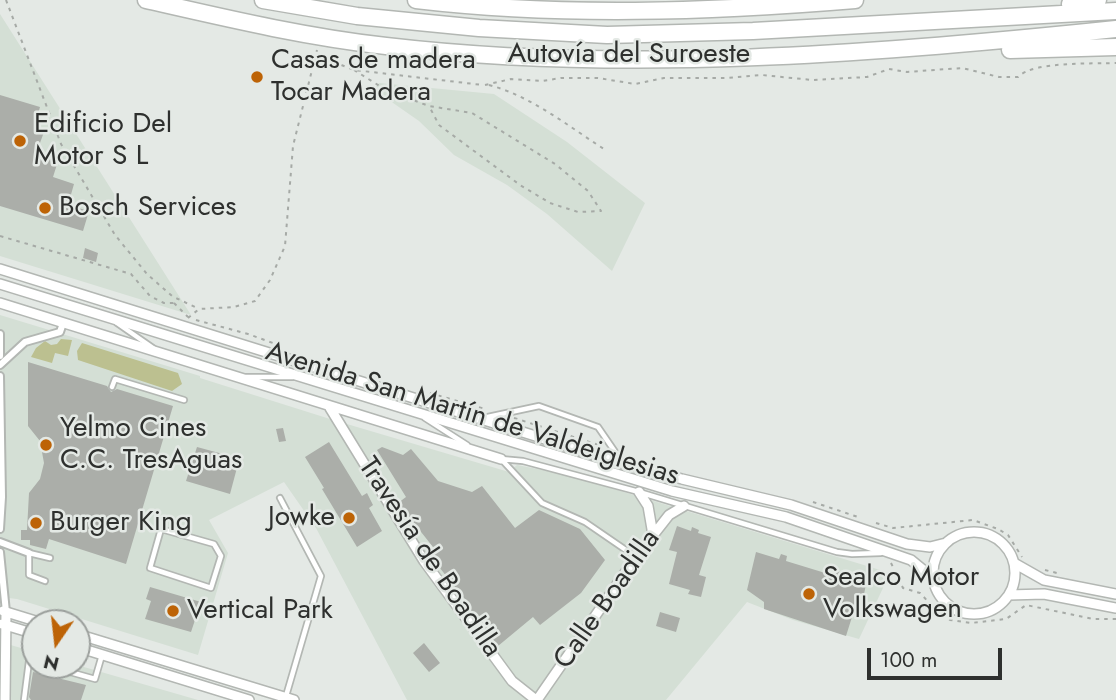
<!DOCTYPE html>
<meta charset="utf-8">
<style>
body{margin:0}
#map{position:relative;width:1116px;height:700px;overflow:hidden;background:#e4e9e5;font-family:Jost,sans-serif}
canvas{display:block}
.north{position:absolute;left:21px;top:609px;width:70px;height:70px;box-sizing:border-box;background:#e4e9e5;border:2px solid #9b9f9c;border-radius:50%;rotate:194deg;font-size:19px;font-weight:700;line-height:28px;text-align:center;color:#2e302e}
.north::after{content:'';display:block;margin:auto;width:24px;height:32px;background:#bd6306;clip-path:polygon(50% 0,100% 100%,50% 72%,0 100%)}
.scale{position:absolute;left:867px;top:648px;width:135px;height:32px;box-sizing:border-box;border:4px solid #2e302e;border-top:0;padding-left:9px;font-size:21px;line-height:24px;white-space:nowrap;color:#2e302e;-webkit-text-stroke:5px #e4e9e5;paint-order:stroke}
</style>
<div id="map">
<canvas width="1116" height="700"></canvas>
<div class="north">N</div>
<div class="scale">100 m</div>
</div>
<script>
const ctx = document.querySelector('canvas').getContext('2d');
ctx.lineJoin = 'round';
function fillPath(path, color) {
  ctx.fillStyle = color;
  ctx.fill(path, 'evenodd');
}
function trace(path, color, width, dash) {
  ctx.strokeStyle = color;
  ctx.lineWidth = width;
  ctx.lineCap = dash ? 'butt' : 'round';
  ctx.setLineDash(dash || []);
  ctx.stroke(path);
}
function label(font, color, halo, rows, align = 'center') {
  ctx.font = font + ' Jost,sans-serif';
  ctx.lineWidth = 5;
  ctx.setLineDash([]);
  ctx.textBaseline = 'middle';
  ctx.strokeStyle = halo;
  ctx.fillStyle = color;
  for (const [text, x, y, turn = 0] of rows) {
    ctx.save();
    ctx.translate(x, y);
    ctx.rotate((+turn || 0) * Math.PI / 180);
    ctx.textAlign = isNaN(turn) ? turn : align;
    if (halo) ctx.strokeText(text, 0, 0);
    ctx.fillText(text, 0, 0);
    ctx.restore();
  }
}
fillPath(new Path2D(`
 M0,14L191,315L0,256Z
 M379,83L494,94L567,142L645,203L612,271L547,214L507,185L454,155L419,121L373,89Z
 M0,315L200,376V378L330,419L509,472L517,465L568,475L890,573L859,639L793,620L747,602L666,700H407L316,528L284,482L209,520L228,553L198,655L17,599L0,597Z
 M0,642L35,652V665H77L198,700H0Z`), '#d4dfd5');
fillPath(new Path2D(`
 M61,339L72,340L68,356L55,353L52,363L31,357L36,348L45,341L51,345L57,344Z
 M82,343L178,373L182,384L172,391L78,360L77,351Z`), '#bcc090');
fillPath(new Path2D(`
 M0,95L40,107L34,128L44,132L37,151L59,158L53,177L74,184L68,205L89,211L83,231L0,206Z
 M85,248L98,253L96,262L83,258Z
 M28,362L107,386L111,392L117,389L173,406L126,564L49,539L46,549L30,545V540H21V530H27L29,493L40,479L44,463L40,441L28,426Z
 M283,428L286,441L279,442L276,429Z
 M329,442L362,496L367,493L373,505L369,508L382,531L357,547L322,489L324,488L305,457Z
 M197,447L234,457L238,464L230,494L186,481Z
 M382,447L403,455L411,449L438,481L472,492L482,486L515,528L539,510L580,529L605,560L581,593L540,625L533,617L498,646L465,605L468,603L431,557L437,552L398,503L406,497L377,450Z
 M677,526L691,531L692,527L699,530L698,533L711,537L699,575L706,577L701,597L688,594L690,590L669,584L677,552L669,550Z
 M756,552L779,559L781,554L787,556L786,561L835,576L837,571L843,573L842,578L866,584L862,605L852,617L846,636L764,609V602L747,590Z
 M150,587L201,602L191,632L145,619L151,601L146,599Z
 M660,612L680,618L676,632L656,626Z
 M424,643L440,663L429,672L413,653Z
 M33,672L86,685L81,700H31L29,697Z`), '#abaea9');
const service = new Path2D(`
 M117,323L153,348
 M246,377H293
 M112,387L115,379L184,400
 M425,418L467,445
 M483,418L539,406L598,427L622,462
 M501,459L523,461L639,492L837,552L852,554L881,553
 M502,460L542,503L585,522L636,557
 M280,498L321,576L286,696
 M161,529L214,544L221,556L211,588L150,568Z
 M45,581L29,575V553L50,558
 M45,665L95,679L102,655
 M24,700L29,661L35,662`);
const pedestrian = new Path2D(`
 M0,334V356
 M0,365L25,342L60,332L63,323
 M0,376L2,497L0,529
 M0,542L29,553
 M0,552L6,612`);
const minor = new Path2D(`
 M0,269L622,463L682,479L791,505L907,544L930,547L946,543
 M0,284L672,491L786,517L911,560L933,578
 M0,303L501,459
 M330,408L424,561L512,681L536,700
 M639,492L648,506L653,535
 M933 573a41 41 0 1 1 82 0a41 41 0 1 1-82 0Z
 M1014,563L1044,580L1116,594
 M1009,595L1044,594L1116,608
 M3,611L42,623
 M2,624L35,634
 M77,634L294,700
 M77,647L249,700
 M5,700L6,612
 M537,700L636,557L669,515L684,506`);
const motorway = new Path2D(`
 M146,0C225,18 305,37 386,46C625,74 877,54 1116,29
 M263,0L357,16L479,28L607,35L753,31L1116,11
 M416,0C561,17 709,12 855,0
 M1070,4L1098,0
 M1010,50L1116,47`);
trace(service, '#b3b7b3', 8);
trace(pedestrian, '#b3b7b3', 10);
trace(minor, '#b3b7b3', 12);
trace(motorway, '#b3b7b3', 19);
trace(new Path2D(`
 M6,0L61,144L115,235L147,274L172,296L199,309
 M317,60L326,59L354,70L483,85
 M354,70L386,90L429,106L472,113L555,164L588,191L601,211L578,212L550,203L520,185L439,125L429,106
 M485,85L511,79L542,81L561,78H598L635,84L664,78H727L762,75L812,80L867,77L889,69L907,72L962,68L999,77H1018C1033,61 1093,64 1116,63
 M489,85C531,96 568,126 604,149
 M0,236L131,274L150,296L164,303H174L177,299
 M174,303L188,317
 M188,318L199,309L234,307L255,301L270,280L285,246L293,146L317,50
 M196,320L248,334L284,347
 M430,393L485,409
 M514,418L602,446
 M813,502L861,518
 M876,523L893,528L973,520L998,529L1008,535L1022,557
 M891,563L903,588L920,593L936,610L950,620L971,623L1006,619L1026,605L1093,619H1116
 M1045,570L1057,573`), '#a6aaa6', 2, [3.5, 5]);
trace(service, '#fff', 4.5);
trace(pedestrian, '#fff', 6);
trace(minor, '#fff', 9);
trace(motorway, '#fff', 16);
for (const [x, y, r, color] of [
 [257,77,7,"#bd6306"],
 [20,141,7,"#bd6306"],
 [45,208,7,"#bd6306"],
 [46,445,7,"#bd6306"],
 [349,518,7,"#bd6306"],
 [36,523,7,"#bd6306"],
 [809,594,7,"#bd6306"],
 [173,611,7,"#bd6306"]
]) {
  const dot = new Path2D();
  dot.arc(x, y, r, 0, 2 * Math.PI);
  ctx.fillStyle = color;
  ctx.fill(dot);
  trace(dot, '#e4e9e5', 2.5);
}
label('28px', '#2e302e', '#e4e9e5', [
 ["Autovía del Suroeste",629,55],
 ["Avenida San Martín de Valdeiglesias",472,415,17],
 ["Travesía de Boadilla",429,558,56],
 ["Calle Boadilla",608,600,-55]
]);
label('28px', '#2e302e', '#e4e9e5', [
 ["Casas de madera",271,61],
 ["Tocar Madera",271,93],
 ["Edificio Del",34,125],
 ["Motor S L",34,157],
 ["Bosch Services",59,208],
 ["Yelmo Cines",60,429],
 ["C.C. TresAguas",60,461],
 ["Jowke",335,518,"right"],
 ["Burger King",50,523],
 ["Sealco Motor",823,578],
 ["Volkswagen",823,610],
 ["Vertical Park",187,611]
], 'left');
</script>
